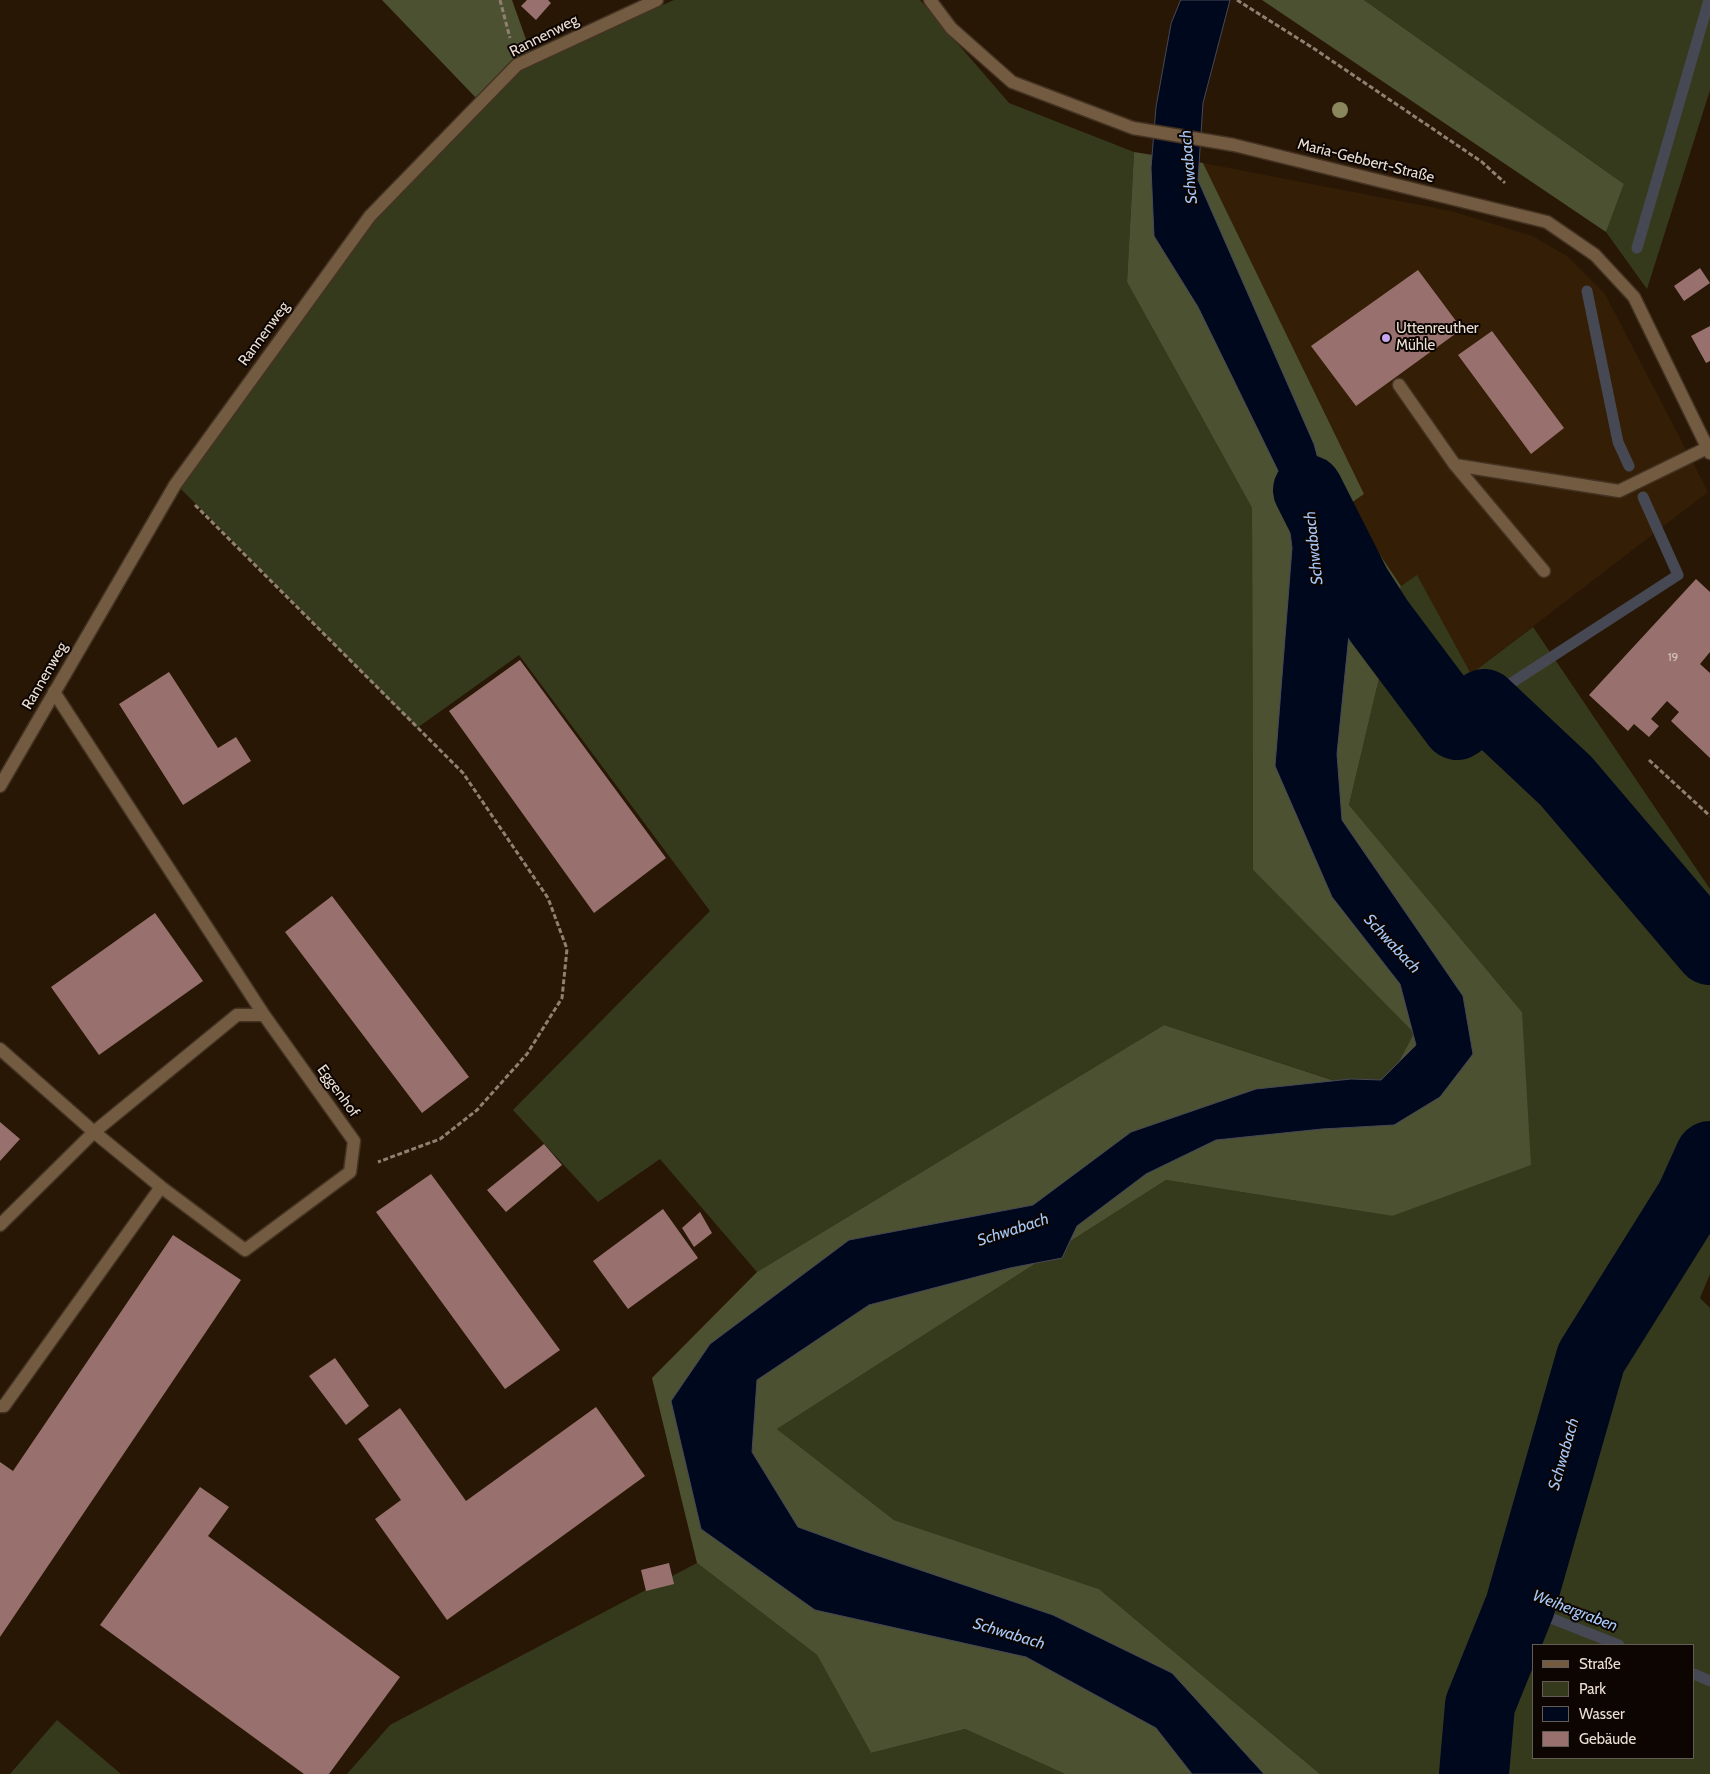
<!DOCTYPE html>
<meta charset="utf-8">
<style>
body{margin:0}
#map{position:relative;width:1710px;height:1774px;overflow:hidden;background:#291706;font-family:Cabin,sans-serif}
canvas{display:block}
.legend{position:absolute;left:1532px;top:1644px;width:162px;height:115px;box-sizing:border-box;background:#0c0501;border:1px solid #655c55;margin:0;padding:6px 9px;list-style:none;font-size:15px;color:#ebded3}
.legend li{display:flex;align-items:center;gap:10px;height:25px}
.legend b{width:25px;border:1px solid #655c55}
</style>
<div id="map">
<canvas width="1710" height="1774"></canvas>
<ul class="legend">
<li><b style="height:6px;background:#725b41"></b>Straße</li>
<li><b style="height:14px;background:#363a1d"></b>Park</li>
<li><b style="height:14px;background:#00081e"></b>Wasser</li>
<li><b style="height:14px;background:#98716e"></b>Gebäude</li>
</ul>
</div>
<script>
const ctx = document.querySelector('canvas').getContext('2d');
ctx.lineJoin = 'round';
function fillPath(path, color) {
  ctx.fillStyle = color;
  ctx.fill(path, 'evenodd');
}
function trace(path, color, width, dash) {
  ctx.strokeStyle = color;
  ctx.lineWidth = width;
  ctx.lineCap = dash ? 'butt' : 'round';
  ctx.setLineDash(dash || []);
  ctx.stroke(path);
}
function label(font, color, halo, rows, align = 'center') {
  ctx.font = font + ' Cabin,sans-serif';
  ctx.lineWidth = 4;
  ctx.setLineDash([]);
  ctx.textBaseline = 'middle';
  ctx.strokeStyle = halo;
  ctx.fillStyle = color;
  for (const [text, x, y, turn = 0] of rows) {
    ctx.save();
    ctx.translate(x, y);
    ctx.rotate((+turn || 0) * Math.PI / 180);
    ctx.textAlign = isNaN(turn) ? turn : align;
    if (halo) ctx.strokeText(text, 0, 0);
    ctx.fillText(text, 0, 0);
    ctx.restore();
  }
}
fillPath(new Path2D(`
 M1203,163L1451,211L1532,236L1567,256L1605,294L1708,492L1471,674L1417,576L1401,586L1347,506L1364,494Z`), '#341e06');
fillPath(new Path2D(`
 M674,0H920L1009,103L1134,152L1127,282L1252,508L1253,870L1414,1033L1382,1096L1164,1025L757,1272L660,1159L598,1202L513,1110L710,911L519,655L417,728L177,485L375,221L478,100L534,62Z
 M1364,0H1710V90L1647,289L1606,232L1624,184Z
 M1417,575L1471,674L1533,627L1710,889V1274L1700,1298L1710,1308V1774H1320L1099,1589L894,1520L777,1429L1166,1180L1392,1216L1522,1012L1349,805L1401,586ZM1534,1645H1694V1758H1534Z
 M697,1563L817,1655L871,1753L965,1729L1065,1774H347L390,1725Z
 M57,1720L121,1774H10Z`), '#363a1d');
fillPath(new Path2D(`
 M382,0H512L534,62L478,100Z
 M1262,0H1364L1624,184L1606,232Z
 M1134,152L1203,163L1364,494L1347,506L1401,586L1349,805L1522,1012L1531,1165L1392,1216L1166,1180L777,1429L894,1520L1099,1589L1320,1774H1065L965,1729L871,1753L817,1655L697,1563L652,1378L757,1272L1164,1025L1381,1096L1414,1033L1253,870L1252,508L1127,282Z`), '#4c5131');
const water = new Path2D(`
 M1181,0H1230L1203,103L1198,180L1314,444L1339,535L1351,614L1337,754L1342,820L1463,996L1473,1054L1440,1097L1394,1125L1322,1129L1216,1140L1146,1174L1077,1226L1062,1258L1010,1268L869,1305L757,1380L752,1452L798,1527L864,1551L1053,1615L1172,1673L1264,1774H1192L1156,1728L1026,1657L815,1610L701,1529L671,1401L710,1344L849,1240L1033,1205L1131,1132L1256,1089L1351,1079L1381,1080L1416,1045L1400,984L1332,897L1275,766L1292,548L1284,483L1198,307L1154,236L1151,168L1156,107L1171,24Z`);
fillPath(water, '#00081e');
trace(water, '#464854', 1);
trace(new Path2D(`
 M1637,248L1709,0
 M1587,291L1618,442L1629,466
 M1484,704L1499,691L1678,575L1643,497
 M1520,1606L1619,1645
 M1694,1674L1710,1681`), '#464854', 11);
trace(new Path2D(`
 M1308,490L1356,585L1379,621L1457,725L1484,704L1566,781L1710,950
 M1474,1774L1480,1705L1520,1606L1591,1358L1691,1198L1710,1156`), '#00081e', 70);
fillPath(new Path2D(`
 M527,0H548L551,3L536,20L521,6Z
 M1700,268L1710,283L1684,301L1674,286Z
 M1418,270L1462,329L1356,406L1311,346Z
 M1710,326V361L1706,363L1691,336Z
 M1492,331L1564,428L1531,454L1458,355Z
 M1696,579L1710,592V652L1700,664L1710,673V758L1671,721L1679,712L1667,701L1651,719L1659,726L1649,737L1634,724L1628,731L1589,695Z
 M520,660L666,858L594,913L449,711Z
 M169,672L218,748L236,737L251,761L183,805L119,704Z
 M332,896L469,1077L422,1113L285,932Z
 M155,913L203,981L99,1055L51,987Z
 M0,1122L20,1139L0,1161Z
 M544,1144L562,1165L506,1212L487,1190Z
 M431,1174L560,1350L505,1389L376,1212Z
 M663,1209L698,1258L628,1309L593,1261Z
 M700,1212L712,1233L694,1247L682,1228Z
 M173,1235L241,1280L0,1637V1462L13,1471Z
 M335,1358L369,1406L346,1425L309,1376Z
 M596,1407L645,1476L447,1620L375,1519L401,1500L358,1439L400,1408L466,1501Z
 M200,1487L229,1507L208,1536L400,1677L329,1774H304L100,1625Z
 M669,1563L674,1584L646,1591L641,1570Z`), '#98716e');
const service = new Path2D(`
 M1399,385L1455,465L1619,491L1707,448
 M1455,465L1544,571
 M54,692L264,1015
 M0,1049L94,1132L237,1015H264L354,1141L350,1172L245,1250L161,1187
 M0,1225L94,1132L161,1187L4,1406H0`);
const minor = new Path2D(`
 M930,0L951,28L1012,82L1133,128L1234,145L1547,222L1595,255L1634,297L1710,453
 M0,786L175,485L370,216L517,65L657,0`);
trace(service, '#443323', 15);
trace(minor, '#443323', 15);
trace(new Path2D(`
 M500,0L510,38
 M1237,0L1313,48L1482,162L1505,183
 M195,505L463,773L548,898L567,949L562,998L527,1054L477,1110L440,1139L378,1162
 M1649,760L1710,816`), '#908072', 3, [5, 2.5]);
trace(service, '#725b41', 12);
trace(minor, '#725b41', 12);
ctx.fillStyle = '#8a875e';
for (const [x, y] of [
 [1340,110]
]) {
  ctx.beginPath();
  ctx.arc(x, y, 8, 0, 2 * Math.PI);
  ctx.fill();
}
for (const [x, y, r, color] of [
 [1386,338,5,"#c7a6f0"]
]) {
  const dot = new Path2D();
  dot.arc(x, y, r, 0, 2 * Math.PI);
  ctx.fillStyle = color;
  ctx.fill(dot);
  trace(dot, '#0c0501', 2);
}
label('12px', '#d6c3ba', null, [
 ["19",1673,657]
]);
label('15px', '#ebded3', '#0c0501', [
 ["Rannenweg",544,36,-27],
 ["Maria-Gebbert-Straße",1366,161,14],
 ["Rannenweg",264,334,-54],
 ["Rannenweg",45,676,-60],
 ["Eggenhof",338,1091,54]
]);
label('15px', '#ebded3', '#0c0501', [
 ["Uttenreuther",1396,329],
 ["Mühle",1396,346]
], 'left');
label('italic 16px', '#a6c8f9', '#0c0501', [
 ["Schwabach",1189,167,-95],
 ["Schwabach",1314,548,-96],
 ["Schwabach",1392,944,47],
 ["Schwabach",1013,1230,-18],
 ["Schwabach",1564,1454,-74],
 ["Weihergraben",1575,1611,21],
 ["Schwabach",1009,1634,17]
]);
</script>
